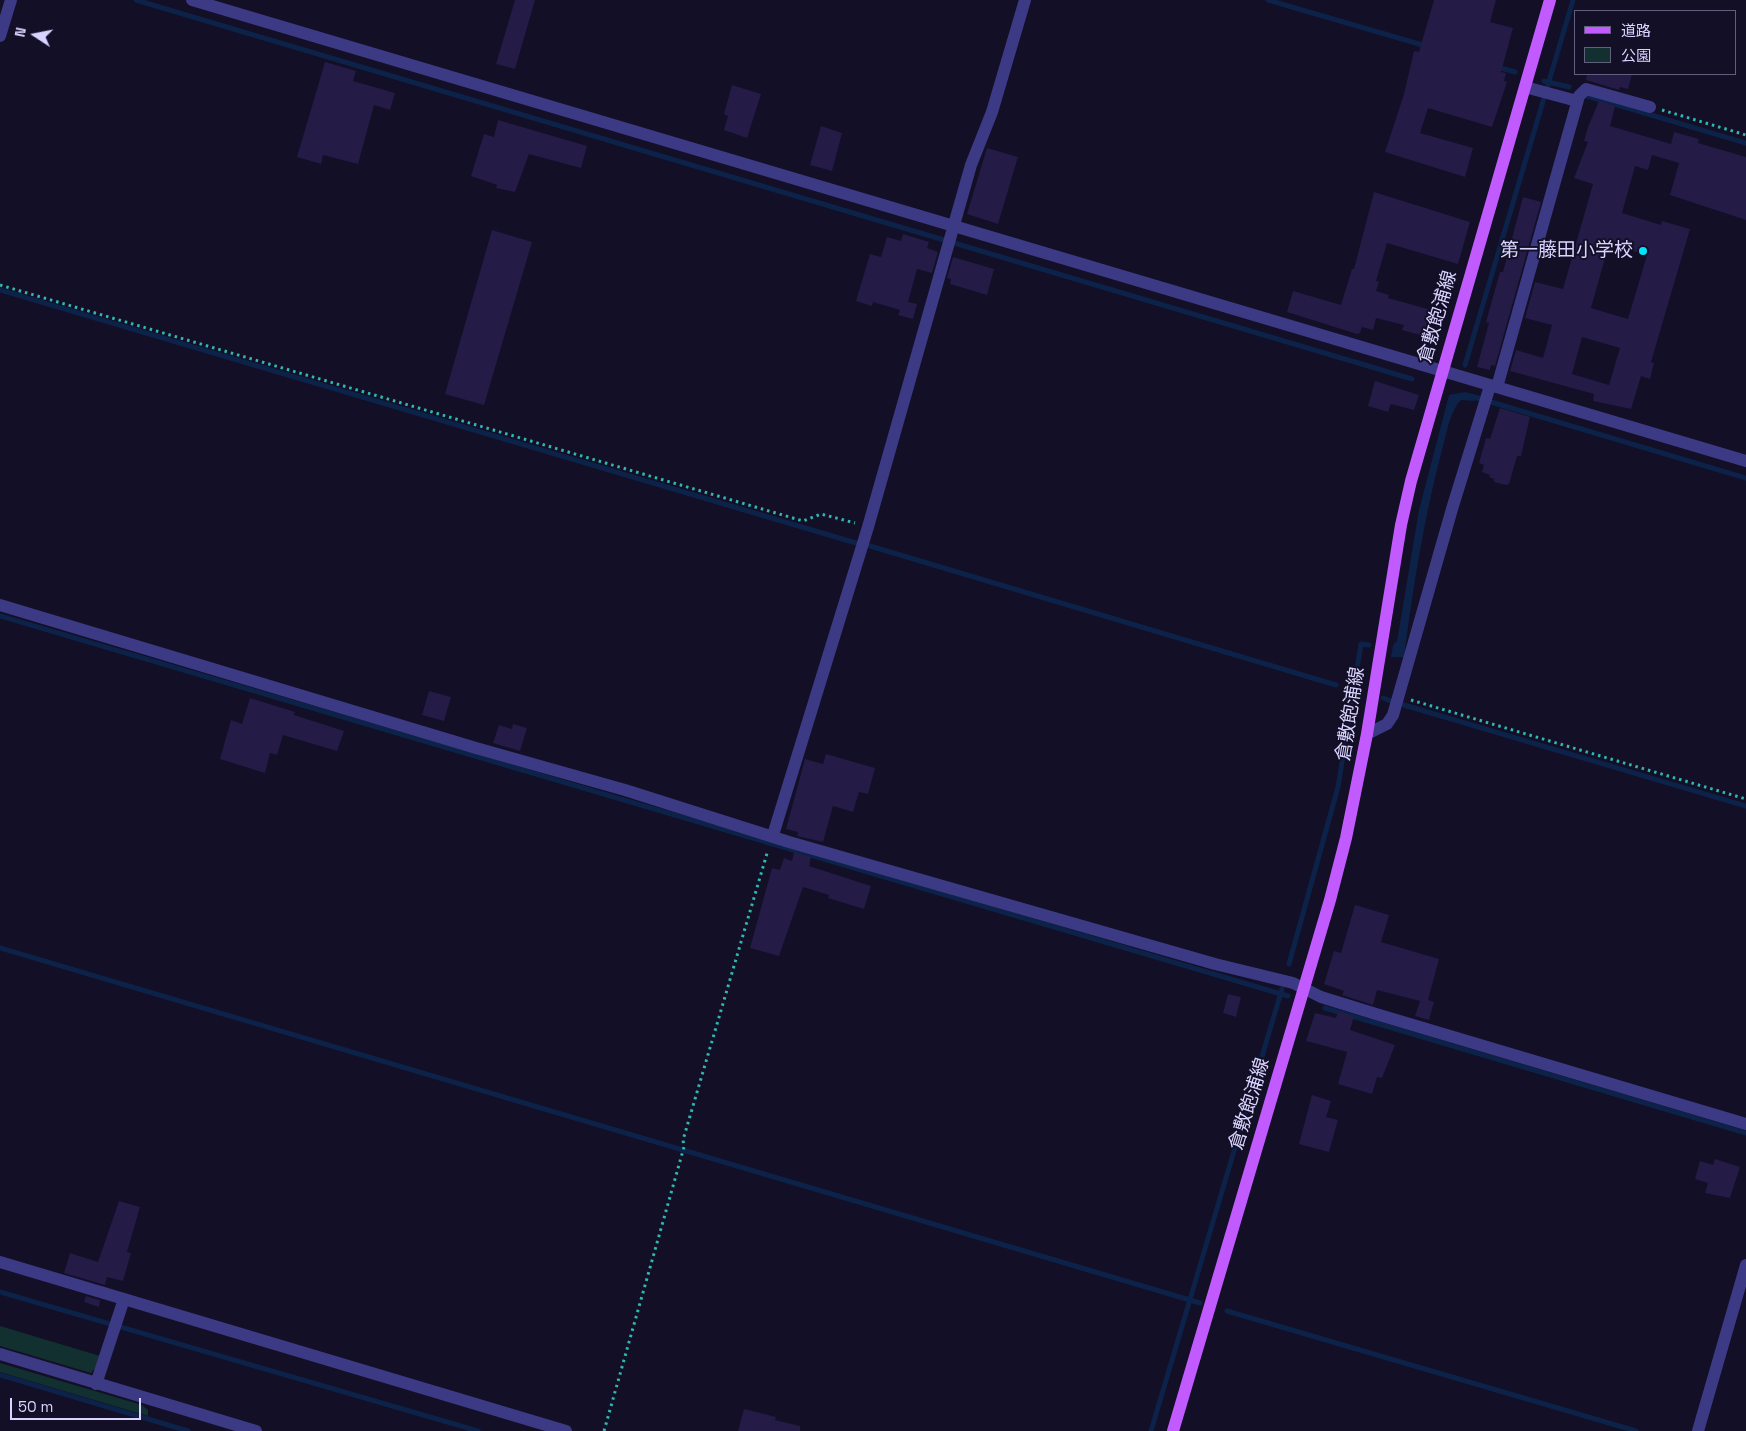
<!DOCTYPE html>
<meta charset="utf-8">
<style>
body{margin:0}
#map{position:relative;width:1746px;height:1431px;overflow:hidden;background:#130f26;font-family:"Space Grotesk","Noto Sans JP",sans-serif}
canvas{display:block}
.legend{position:absolute;left:1574px;top:10px;width:162px;height:65px;box-sizing:border-box;background:#130f26;border:1px solid #625e7d;margin:0;padding:6px 9px;list-style:none;font-size:15px;color:#d9d4ff}
.legend li{display:flex;align-items:center;gap:10px;height:25px}
.legend b{width:25px;border:1px solid #625e7d}
.north{position:absolute;left:10px;top:10px;width:50px;height:50px;-webkit-text-stroke:4px #130f26;paint-order:stroke;rotate:281deg;font-size:14px;font-weight:700;line-height:20px;text-align:center;color:#d9d4ff}
.north::after{content:'';display:block;margin:auto;width:18px;height:22px;background:#d9d4ff;clip-path:polygon(50% 0,100% 100%,50% 72%,0 100%)}
.scale{position:absolute;left:10px;top:1398px;width:131px;height:22px;box-sizing:border-box;border:2px solid #d9d4ff;border-top:0;padding-left:6px;font-size:15px;line-height:18px;white-space:nowrap;color:#d9d4ff;-webkit-text-stroke:4px #130f26;paint-order:stroke}
</style>
<div id="map">
<canvas width="1746" height="1431"></canvas>
<ul class="legend">
<li><b style="height:6px;background:#c25bff"></b>道路</li>
<li><b style="height:14px;background:#12302f"></b>公園</li>
</ul>
<div class="north">N</div>
<div class="scale">50 m</div>
</div>
<script>
const ctx = document.querySelector('canvas').getContext('2d');
ctx.lineJoin = 'round';
function fillPath(path, color) {
  ctx.fillStyle = color;
  ctx.fill(path, 'evenodd');
}
function trace(path, color, width, dash) {
  ctx.strokeStyle = color;
  ctx.lineWidth = width;
  ctx.lineCap = dash ? 'butt' : 'round';
  ctx.setLineDash(dash || []);
  ctx.stroke(path);
}
function label(font, color, halo, rows, align = 'center') {
  ctx.font = font + ' "Space Grotesk","Noto Sans JP",sans-serif';
  ctx.lineWidth = 4;
  ctx.setLineDash([]);
  ctx.textBaseline = 'middle';
  ctx.strokeStyle = halo;
  ctx.fillStyle = color;
  for (const [text, x, y, turn = 0] of rows) {
    ctx.save();
    ctx.translate(x, y);
    ctx.rotate((+turn || 0) * Math.PI / 180);
    ctx.textAlign = isNaN(turn) ? turn : align;
    if (halo) ctx.strokeText(text, 0, 0);
    ctx.fillText(text, 0, 0);
    ctx.restore();
  }
}
fillPath(new Path2D(`
 M0,1326L100,1356L97,1366L91,1373L0,1346Z
 M0,1363L142,1405L148,1410V1416L0,1372Z`), '#12302f');
fillPath(new Path2D(`
 M1465,392L1476,395L1475,401L1461,400C1449,412 1447,434 1442,450C1424,518 1413,587 1404,657H1391L1393,645L1397,641L1419,510L1449,395Z`), '#0c2248');
trace(new Path2D(`
 M136,0L1412,379
 M1268,0L1426,46
 M1497,67L1515,72
 M1544,81L1569,87
 M1587,96L1746,143
 M0,290L856,543
 M1465,365L1573,0
 M1471,396L1746,478
 M870,546L1336,685
 M0,616L1288,996
 M1349,689L1361,692
 M1383,698L1391,701
 M1404,705L1746,806
 M0,948L1200,1303
 M1289,964L1338,787L1361,644L1369,645
 M1325,1008L1746,1133
 M0,1292L478,1431
 M1227,1311L1636,1431
 M0,1375L188,1431
 M1151,1431L1282,989`), '#0c2248', 5);
fillPath(new Path2D(`
 M515,0H535L515,69L496,64Z
 M1434,0H1496L1490,22L1513,28L1501,72L1506,73L1504,81L1507,82L1492,127L1428,108L1420,133L1473,148L1465,177L1385,152L1404,94L1414,51L1419,52Z
 M325,62L356,71L353,81L395,93L390,110L374,105L358,164L323,155L321,164L297,157Z
 M1587,74H1632L1628,89L1620,87L1619,90L1586,80Z
 M732,85L761,94L747,138L724,130L728,116L724,114Z
 M1599,101L1615,106L1610,126L1671,144L1674,132L1699,139L1698,143L1746,157V220L1670,195L1679,163L1652,155L1648,170L1635,166L1622,213L1661,225L1662,221L1690,229L1651,362L1654,363L1650,379L1641,376L1631,409L1593,401L1594,394L1510,371L1516,350L1543,358L1552,325L1525,318L1535,282L1563,289L1593,184L1574,178L1588,142L1584,141L1588,127ZM1609,244L1647,255L1628,319L1591,308ZM1582,337L1620,348L1609,385L1572,374Z
 M498,120L587,146L581,168L529,154L515,192L496,188L497,185L471,176L484,134L494,137Z
 M821,126L842,133L832,171L810,165Z
 M987,148L1018,157L998,224L967,214Z
 M1374,192L1470,222L1458,264L1387,243L1376,281L1379,282L1376,291L1389,295L1388,298L1431,310L1426,327L1423,326L1420,335L1402,330L1404,325L1376,318L1373,330L1362,327L1360,333L1357,334L1287,312L1293,291L1341,305L1352,269H1354Z
 M1523,197L1541,202L1495,366L1491,365L1490,370L1477,367L1489,323L1486,322L1500,272H1503Z
 M492,230L532,242L484,405L445,394Z
 M903,234L929,242L927,248L938,252L932,273L917,269L908,302L917,304L913,319L898,315L900,310L873,302L872,306L856,301L870,254L881,257L887,237L901,241Z
 M953,257L994,269L987,295L950,284L951,279L947,278Z
 M1375,381L1419,395L1414,410L1391,404L1388,412L1368,406Z
 M1500,408L1530,417L1521,456H1517L1509,484L1506,485L1494,482V479L1489,477L1490,475L1482,472L1484,465L1479,463L1486,438L1490,439Z
 M429,691L451,697L444,721L422,715Z
 M250,698L295,712L294,715L344,731L337,751L283,735L277,755L270,753L265,773L220,759L231,720L242,724Z
 M513,724L527,728L520,751L493,743L499,725L512,729Z
 M826,754L875,768L868,794L859,792L853,812L833,806L823,842L797,836L798,832L786,829L805,759L823,764Z
 M794,852L811,857L809,866L871,886L864,909L828,898L829,895L803,887L779,956L750,948L772,868L780,870L784,858L792,861Z
 M1355,905L1389,915L1381,942L1439,959L1428,1000L1434,1002L1429,1020L1415,1016L1420,1001L1377,990L1373,1005L1342,995L1344,991L1324,984L1334,951L1341,953Z
 M1228,994L1241,997L1236,1017L1223,1013Z
 M1338,1011L1354,1016L1350,1030L1395,1045L1382,1078L1377,1077L1372,1094L1338,1084L1347,1052L1306,1041L1315,1013L1336,1018Z
 M1312,1095L1331,1101L1326,1117L1338,1120L1329,1152L1299,1144Z
 M1715,1159L1740,1167L1730,1198L1705,1193L1708,1183L1695,1179L1700,1161L1713,1165Z
 M119,1201L140,1207L127,1252L131,1253L123,1281L107,1277L105,1285L64,1273L70,1253L98,1262Z
 M86,1296L100,1300L99,1307L84,1302Z
 M744,1409L776,1417L775,1420L800,1426V1431H738Z`), '#241b47');
trace(new Path2D(`
 M1662,110L1746,135
 M0,285L803,521L821,514L855,523
 M1411,700L1746,799
 M604,1431L684,1147L683,1140L768,850`), '#2fb8b0', 3, [2.5, 4]);
trace(new Path2D(`
 M192,0L1746,461
 M0,36L11,0
 M1525,87L1577,101
 M1497,387L1579,96L1586,89L1650,107
 M0,605L476,748L625,790L789,842L1215,964L1293,983L1321,997L1376,1014L1746,1124
 M1367,734L1387,724L1393,715L1452,509L1490,386
 M773,835L868,527L971,165L992,112L1025,0
 M0,1262L566,1431
 M0,1354L256,1431
 M96,1384L124,1299
 M1698,1431L1746,1265`), '#3d3a85', 12);
trace(new Path2D(`
 M1173,1431L1330,900L1346,838L1367,734L1401,525L1411,481L1550,0`), '#c25bff', 12);
for (const [x, y, r, color] of [
 [1643,251,5,"#00e5ff"]
]) {
  const dot = new Path2D();
  dot.arc(x, y, r, 0, 2 * Math.PI);
  ctx.fillStyle = color;
  ctx.fill(dot);
  trace(dot, '#130f26', 2);
}
label('19px', '#d9d4ff', '#130f26', [
 ["第一藤田小学校",1633,251]
], 'right');
label('19px', '#d9d4ff', '#130f26', [
 ["倉敷飽浦線",1438,317,-74],
 ["倉敷飽浦線",1351,714,-81],
 ["倉敷飽浦線",1250,1104,-73]
]);
</script>
